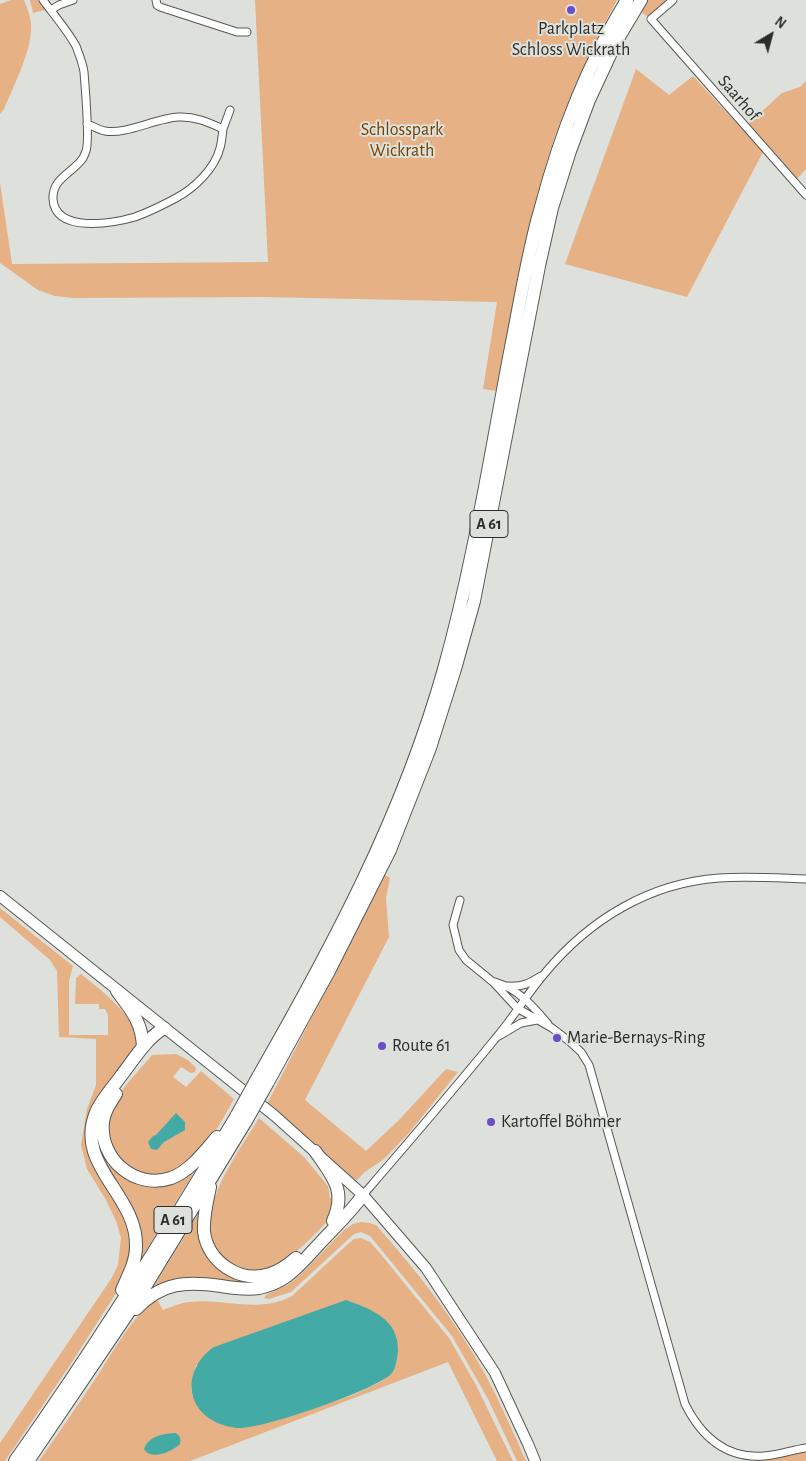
<!DOCTYPE html>
<meta charset="utf-8">
<style>
body{margin:0}
#map{position:relative;width:806px;height:1461px;overflow:hidden;background:#dee1db;font-family:"Alegreya Sans",sans-serif}
canvas{display:block}
.north{position:absolute;left:746px;top:10px;width:50px;height:50px;-webkit-text-stroke:4px #dee1db;paint-order:stroke;rotate:37deg;font-size:14px;font-weight:700;line-height:20px;text-align:center;color:#2c2d2b}
.north::after{content:'';display:block;margin:auto;width:18px;height:22px;background:#2c2d2b;clip-path:polygon(50% 0,100% 100%,50% 72%,0 100%)}
</style>
<div id="map">
<canvas width="806" height="1461"></canvas>
<div class="north">N</div>
</div>
<script>
const ctx = document.querySelector('canvas').getContext('2d');
ctx.lineJoin = 'round';
function fillPath(path, color) {
  ctx.fillStyle = color;
  ctx.fill(path, 'evenodd');
}
function trace(path, color, width, dash) {
  ctx.strokeStyle = color;
  ctx.lineWidth = width;
  ctx.lineCap = dash ? 'butt' : 'round';
  ctx.setLineDash(dash || []);
  ctx.stroke(path);
}
function label(font, color, halo, rows, align = 'center') {
  ctx.font = font + ' "Alegreya Sans",sans-serif';
  ctx.lineWidth = 4;
  ctx.setLineDash([]);
  ctx.textBaseline = 'middle';
  ctx.strokeStyle = halo;
  ctx.fillStyle = color;
  for (const [text, x, y, turn = 0] of rows) {
    ctx.save();
    ctx.translate(x, y);
    ctx.rotate((+turn || 0) * Math.PI / 180);
    ctx.textAlign = isNaN(turn) ? turn : align;
    if (halo) ctx.strokeText(text, 0, 0);
    ctx.fillText(text, 0, 0);
    ctx.restore();
  }
}
fillPath(new Path2D(`
 M11,0H24C27,7 30,15 31,23C33,49 14,85 4,109L0,114V4Z
 M30,0H38L45,10L33,13Z
 M255,0H617C590,51 564,105 547,161C524,236 510,314 497,391L483,389L497,302L263,297L74,298L55,296L38,290L0,263V183L12,264L268,262Z
 M624,0H673L651,19Z
 M636,69L669,95L693,76L763,152L687,297L565,264Z
 M806,81V169L795,181L747,125L782,93L800,87Z
 M385,875L390,878L386,898L389,937L305,1100L366,1151L399,1120L446,1069L458,1072L408,1134L384,1159L365,1172L357,1180L350,1177L267,1104Z
 M0,908L73,966L69,981V1035H108V1015L105,1009H99V1004H75L76,978L81,974C98,988 119,1003 130,1022C134,1029 134,1037 138,1044L88,1125L126,1218L132,1249L120,1287L70,1365L5,1461H0V1443L111,1279L118,1265L121,1238L116,1221L106,1200L87,1169L81,1145L87,1109L96,1085V1039L59,1037L57,971L50,960L0,917Z
 M176,1054L188,1060L196,1068L195,1072L191,1073L181,1067L173,1077L186,1087L201,1071L234,1099C220,1124 206,1152 181,1168C171,1174 152,1180 141,1175C135,1172 116,1158 113,1154C107,1145 104,1128 108,1117C114,1095 137,1073 152,1055Z
 M107,1102L102,1143L149,1183L201,1161L137,1265L138,1247L116,1189L94,1138Z
 M259,1118L304,1157L328,1186L330,1198H336C335,1203 335,1209 333,1213C328,1224 284,1265 272,1269C268,1271 261,1272 257,1272C244,1272 235,1266 225,1259C217,1254 207,1239 208,1228C212,1186 238,1153 259,1118Z
 M203,1206L208,1253L244,1278L309,1252L265,1285L151,1291Z
 M361,1222L370,1223L376,1225C417,1271 455,1320 485,1374C500,1402 513,1432 526,1461H517L488,1399L452,1336L370,1236L361,1232L354,1234L291,1292L269,1299L264,1298L266,1295L289,1284L299,1276L344,1230L353,1224Z
 M361,1238L370,1242L379,1252L449,1338L476,1385L513,1461H497L448,1362L190,1461H39C58,1434 77,1406 96,1378C114,1350 130,1320 156,1298L163,1310C171,1307 180,1303 189,1302C224,1298 259,1314 292,1296L348,1244L354,1239ZM196,1365L394,1371L382,1381L353,1395L291,1416L241,1428L221,1424L193,1397L191,1389Z
 M803,1452L806,1453V1461H752Z`), '#e6b185');
fillPath(new Path2D(`
 M176,1113L185,1122V1130L164,1142L157,1150L151,1149L148,1142L153,1136L156,1135Z
 M346,1300C371,1309 399,1319 398,1351C397,1358 396,1368 392,1373C377,1390 262,1429 239,1428C218,1427 195,1414 192,1392C189,1374 200,1356 214,1347Z
 M175,1433C180,1435 181,1438 180,1444C171,1452 152,1461 144,1449C149,1436 162,1434 175,1433Z`), '#44aaa6');
const minor = new Path2D(`
 M43,0C54,15 67,30 76,46C79,54 83,64 84,72C85,86 90,140 86,151C85,154 84,156 83,158C73,173 52,178 53,199C55,234 114,223 135,217C149,212 163,205 176,198C195,188 215,168 220,148C222,141 222,135 223,129C208,122 194,116 178,117C157,118 125,135 105,131C99,130 93,126 87,124
 M156,0L157,5L160,7L237,32H247
 M673,0L651,19L806,195
 M51,10L59,5L73,0
 M223,129L230,110
 M460,900L453,925L459,950L466,960L493,982L517,1008L552,1028L569,1041L581,1052L589,1065L685,1404C701,1436 725,1459 764,1456C778,1455 792,1450 806,1448
 M495,982C518,989 533,1006 548,1024
 M507,986C523,987 528,984 541,976
 M499,1036L521,1023L537,1020
 M363,1195C407,1144 452,1092 495,1039C513,1018 527,994 545,973C589,920 649,883 719,878C748,876 777,878 806,879`);
const secondary = new Path2D(`
 M0,896L275,1116L363,1195L426,1268L495,1373L528,1444L535,1461`);
const motorway = new Path2D(`
 M117,991C131,1010 142,1022 143,1047
 M258,1077C333,946 403,815 444,669C474,562 491,451 512,342C521,297 528,251 541,207C560,135 588,63 627,0
 M268,1082L329,971L390,850L430,748L455,669L474,601L539,266L552,208L570,151L589,100L616,42L641,0
 M116,1094C110,1103 104,1112 103,1122C99,1159 135,1190 171,1178C190,1171 204,1152 217,1137
 M315,1151C332,1176 347,1190 333,1221
 M210,1187C207,1201 203,1217 204,1232C208,1262 240,1284 270,1274C279,1271 288,1265 296,1258
 M122,1290C128,1276 136,1262 136,1247C138,1194 72,1165 97,1110C103,1098 113,1087 121,1076C134,1059 146,1039 164,1028
 M136,1309C162,1282 186,1281 221,1286C233,1288 246,1290 259,1288C269,1286 279,1282 287,1276C299,1267 309,1255 320,1243C335,1227 350,1213 363,1195
 M15,1461C94,1349 167,1233 237,1115
 M28,1461L137,1300L246,1121`);
trace(minor, '#565853', 9);
trace(secondary, '#565853', 12);
trace(motorway, '#565853', 14);
trace(minor, '#fff', 7);
trace(secondary, '#fff', 10);
trace(motorway, '#fff', 12);
const motorwayBridge = new Path2D(`
 M237,1115L258,1077
 M246,1121L268,1082`);
trace(motorwayBridge, '#565853', 14, []);
trace(motorwayBridge, '#fff', 12);
for (const [x, y, r, color] of [
 [571,10,5,"#694ec7"],
 [557,1038,5,"#694ec7"],
 [382,1046,5,"#694ec7"],
 [491,1122,5,"#694ec7"]
]) {
  const dot = new Path2D();
  dot.arc(x, y, r, 0, 2 * Math.PI);
  ctx.fillStyle = color;
  ctx.fill(dot);
  trace(dot, '#dee1db', 2);
}
for (const [x, y, w] of [
 [489,524,38],
 [173,1220,38]
]) {
  const box = new Path2D();
  box.roundRect(x - w / 2, y - 13.5, w, 27, 4);
  ctx.fillStyle = '#dee1db';
  ctx.fill(box);
  trace(box, '#2c2d2b', 1);
}
label('bold 16px', '#2c2d2b', null, [
 ["A 61",489,524],
 ["A 61",173,1220]
]);
label('18px', '#2c2d2b', '#dee1db', [
 ["Parkplatz",571,29,"center"],
 ["Schloss Wickrath",571,50,"center"],
 ["Marie-Bernays-Ring",567,1038],
 ["Route 61",392,1046],
 ["Kartoffel Böhmer",501,1122]
], 'left');
label('18px', '#2c2d2b', '#dee1db', [
 ["Saarhof",739,98,49]
]);
label('18px', '#754000', '#dee1db', [
 ["Schlosspark",402,130],
 ["Wickrath",402,151]
]);
</script>
